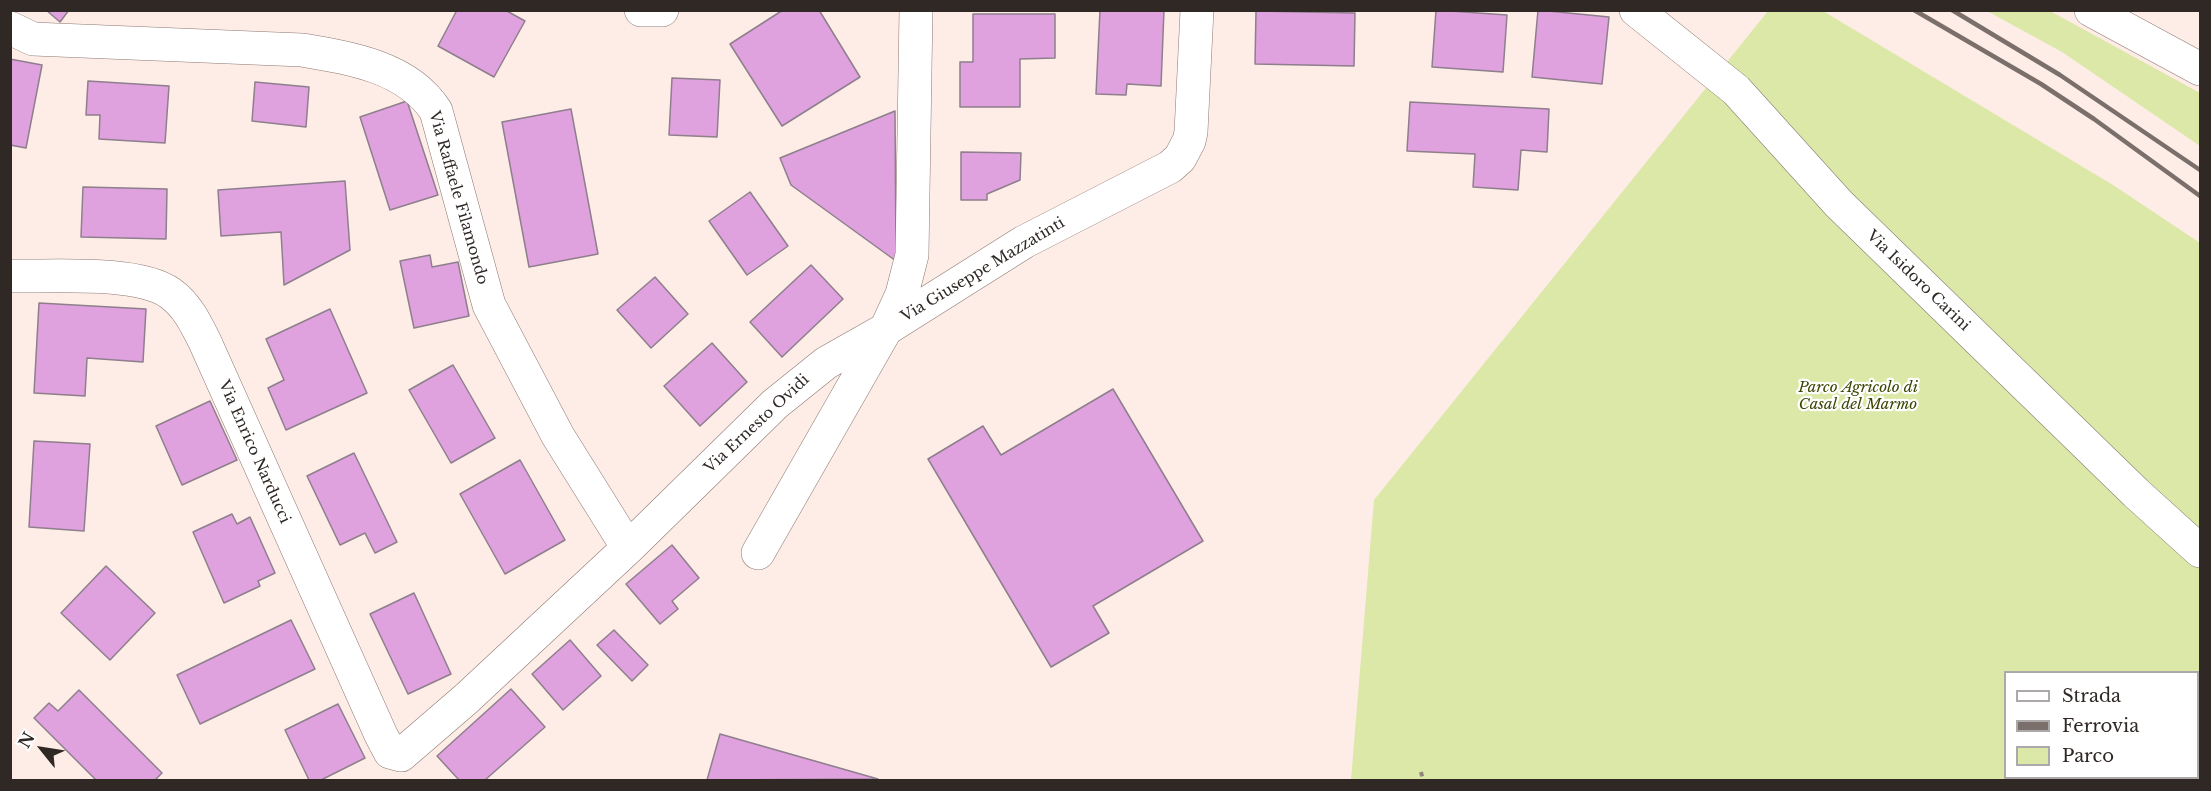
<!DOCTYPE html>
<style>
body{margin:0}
#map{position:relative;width:2211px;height:791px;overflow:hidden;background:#feece6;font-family:"Libre Baskerville",serif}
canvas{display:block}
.frame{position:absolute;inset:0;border:12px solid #2f2825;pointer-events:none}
.legend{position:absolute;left:2004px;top:671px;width:195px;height:108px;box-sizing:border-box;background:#fff;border:2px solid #aca9a8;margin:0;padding:8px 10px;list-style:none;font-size:18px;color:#2f2825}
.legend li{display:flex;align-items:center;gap:12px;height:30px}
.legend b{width:30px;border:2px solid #aca9a8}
.north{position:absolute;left:12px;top:719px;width:60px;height:60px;-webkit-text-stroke:4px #fff;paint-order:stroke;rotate:300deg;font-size:16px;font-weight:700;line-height:24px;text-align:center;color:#2f2825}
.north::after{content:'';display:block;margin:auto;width:21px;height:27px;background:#2f2825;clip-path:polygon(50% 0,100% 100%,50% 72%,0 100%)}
</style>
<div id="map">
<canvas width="2211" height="791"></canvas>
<div class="frame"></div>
<ul class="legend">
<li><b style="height:8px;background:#fff"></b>Strada</li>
<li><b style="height:8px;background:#7a6f6b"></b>Ferrovia</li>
<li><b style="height:16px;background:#dbe8a8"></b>Parco</li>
</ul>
<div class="north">N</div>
</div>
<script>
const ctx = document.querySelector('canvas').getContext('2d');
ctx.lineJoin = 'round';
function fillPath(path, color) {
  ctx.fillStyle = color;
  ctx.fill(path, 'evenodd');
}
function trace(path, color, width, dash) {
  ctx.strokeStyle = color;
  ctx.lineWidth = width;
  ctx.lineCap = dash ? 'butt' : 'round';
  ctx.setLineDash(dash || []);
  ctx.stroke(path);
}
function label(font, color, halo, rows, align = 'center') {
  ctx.font = font + ' "Libre Baskerville",serif';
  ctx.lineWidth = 4.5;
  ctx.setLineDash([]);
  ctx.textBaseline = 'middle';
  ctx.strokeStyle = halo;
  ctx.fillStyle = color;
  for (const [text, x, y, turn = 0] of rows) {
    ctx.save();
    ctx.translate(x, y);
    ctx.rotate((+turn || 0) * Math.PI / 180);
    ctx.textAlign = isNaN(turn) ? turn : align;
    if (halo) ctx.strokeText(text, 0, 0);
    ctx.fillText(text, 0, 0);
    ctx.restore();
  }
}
fillPath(new Path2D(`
 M1768,11H1823L2113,185L2200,243V780H1351L1374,500ZM2006,672H2198V778H2006Z
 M1987,11H2050L2200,93V146L2062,52Z`), '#dbe8a8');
const building = new Path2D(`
 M46,10H69L60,22Z
 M457,10H505L525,21L494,77L438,46Z
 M783,10H819L860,77L782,126L730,44Z
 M1100,10H1164L1161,86L1127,84L1126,95L1096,94Z
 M1436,10L1507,15L1503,72L1432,67Z
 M1538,10L1609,17L1602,84L1532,77Z
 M1256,11L1355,13L1354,66L1255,64Z
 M973,14H1055V58L1020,59V107H960V62H973Z
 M10,59L42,65L26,148L10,145Z
 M672,78L720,80L717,137L669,135Z
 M88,81L169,86L165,143L99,139L100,115H86Z
 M255,82L309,87L306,127L252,121Z
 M407,101L438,195L390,210L360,117Z
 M1410,102L1549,109L1547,152L1521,150L1518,190L1473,187L1475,154L1407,151Z
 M571,109L598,254L529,267L502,122Z
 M895,111L896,261L791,185L780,158Z
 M961,152L1021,153L1020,180L987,194V200H961Z
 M345,181L350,250L284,285L281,232L221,236L218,190Z
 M83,187L167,189L166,239L81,237Z
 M750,192L788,246L747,275L709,221Z
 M430,255L432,267L458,262L469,316L414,328L400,261Z
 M811,265L843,299L782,357L750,322Z
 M655,277L688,314L651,348L617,310Z
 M39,303L146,309L143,362L87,358L85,396L34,393Z
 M330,309L367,393L286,430L268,388L284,380L266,339Z
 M712,343L747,382L700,426L664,386Z
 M453,365L495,438L451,463L409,390Z
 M1113,389L1203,541L1093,606L1109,633L1051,667L928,459L983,426L1001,455Z
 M210,401L237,460L182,485L156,426Z
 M34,441L90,444L84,531L29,527Z
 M354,453L397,542L375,553L365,533L340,545L307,476Z
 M520,460L565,540L505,574L460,494Z
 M232,514L237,524L250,517L275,573L258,581L260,586L224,603L193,532Z
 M672,545L699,578L672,601L678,609L660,624L626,584Z
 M106,566L155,613L110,660L61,613Z
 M414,593L451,674L408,694L370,614Z
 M291,620L315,669L200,724L177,675Z
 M614,630L648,665L632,681L597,645Z
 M570,640L601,676L563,710L532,674Z
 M511,689L545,727L485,780H459L437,756Z
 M79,690L162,773L155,780H96L34,718L49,703L58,711Z
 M338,704L365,758L321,780H309L285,730Z
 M720,734L878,779L707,780Z`);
fillPath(building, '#e0a1df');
trace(building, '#8d7f8c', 1.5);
const minor = new Path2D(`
 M1636,10L1736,90L1839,204L2136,493L2200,551
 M10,28L33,39L302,50C350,58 408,67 436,111L489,305L558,436L628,548
 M10,276C52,277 137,270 170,293C187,305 196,324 205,342L381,735L390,752L401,755L466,699L628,548L775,404L826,363L886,329L902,294L912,255L916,10
 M758,553L886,329L1024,242L1170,167L1180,158L1189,141L1191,132L1197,10`);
const major = new Path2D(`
 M641,10H662
 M2091,10L2200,69`);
trace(minor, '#8c7972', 34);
trace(major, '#8c7972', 34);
trace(new Path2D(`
 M1421,772L1423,780`), '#918580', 4, [4.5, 3]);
trace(minor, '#fff', 33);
trace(major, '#fff', 33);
trace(new Path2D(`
 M1914,10L2041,84L2094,119L2200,196
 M1952,10L2060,75L2200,170`), '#7a6f6b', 4.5);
label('15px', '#2f2825', '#fff', [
 ["Via Raffaele Filamondo",458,198,74],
 ["Via Giuseppe Mazzatinti",983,270,-31],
 ["Via Isidoro Carini",1918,281,44],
 ["Via Ernesto Ovidi",757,424,-43],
 ["Via Enrico Narducci",254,452,66]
]);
label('italic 15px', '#3d4502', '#fff', [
 ["Parco Agricolo di",1858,388],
 ["Casal del Marmo",1858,405]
]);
</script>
